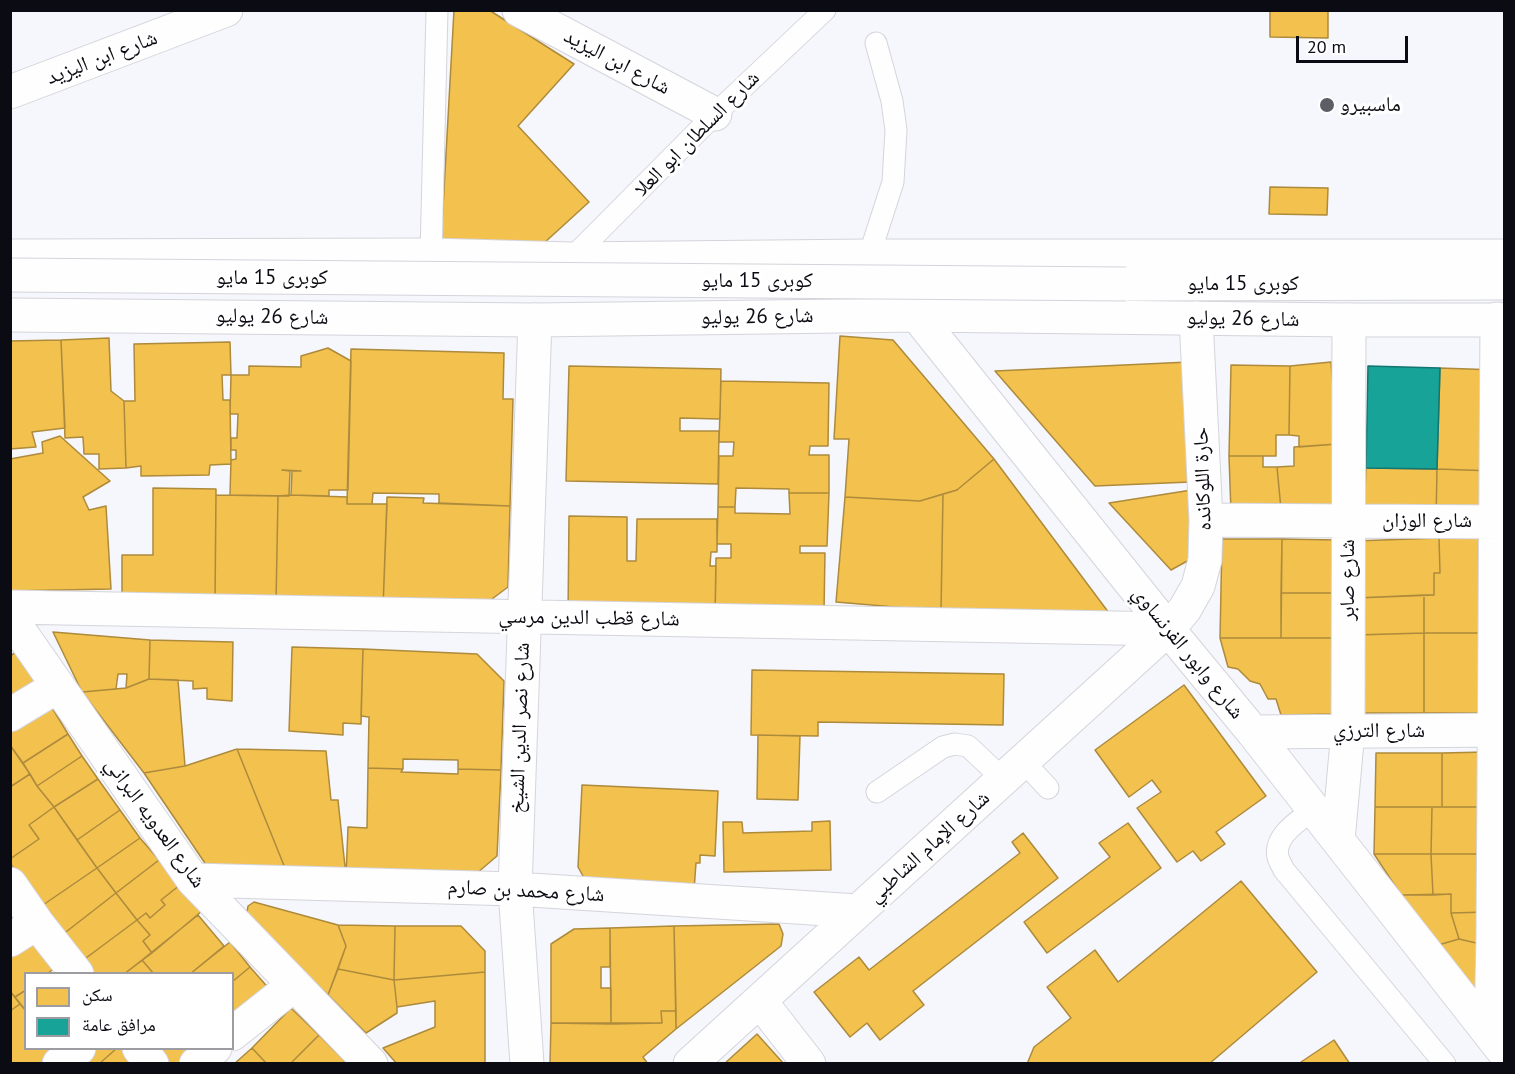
<!DOCTYPE html>
<meta charset="utf-8">
<style>
body{margin:0}
#map{position:relative;width:1515px;height:1074px;overflow:hidden;background:#f6f7fc;font-family:"PT Sans","Noto Naskh Arabic",sans-serif}
canvas{display:block}
.frame{position:absolute;inset:0;border:12px solid #0b0b13;pointer-events:none}
.legend{position:absolute;left:24px;top:972px;width:210px;height:78px;box-sizing:border-box;background:#fff;border:2px solid #9d9da1;margin:0;padding:8px 10px;list-style:none;font-size:18px;color:#0b0b13}
.legend li{display:flex;align-items:center;gap:12px;height:30px}
.legend b{width:30px;border:2px solid #9d9da1}
.scale{position:absolute;left:1296px;top:36px;width:112px;height:27px;box-sizing:border-box;border:3px solid #0b0b13;border-top:0;padding-left:8px;font-size:18px;line-height:21px;white-space:nowrap;color:#0b0b13;-webkit-text-stroke:4px #fff;paint-order:stroke}
</style>
<div id="map">
<canvas width="1515" height="1074"></canvas>
<div class="frame"></div>
<ul class="legend">
<li><b style="height:16px;background:#f2c14e"></b>سكن</li>
<li><b style="height:16px;background:#17a398"></b>مرافق عامة</li>
</ul>
<div class="scale">20 m</div>
</div>
<script>
const ctx = document.querySelector('canvas').getContext('2d');
ctx.lineJoin = 'round';
function fillPath(path, color) {
  ctx.fillStyle = color;
  ctx.fill(path, 'evenodd');
}
function trace(path, color, width, dash) {
  ctx.strokeStyle = color;
  ctx.lineWidth = width;
  ctx.lineCap = dash ? 'butt' : 'round';
  ctx.setLineDash(dash || []);
  ctx.stroke(path);
}
function label(font, color, halo, rows, align = 'center') {
  ctx.font = font + ' "PT Sans","Noto Naskh Arabic",sans-serif';
  ctx.lineWidth = 6;
  ctx.setLineDash([]);
  ctx.textBaseline = 'middle';
  ctx.strokeStyle = halo;
  ctx.fillStyle = color;
  for (const [text, x, y, turn = 0] of rows) {
    ctx.save();
    ctx.translate(x, y);
    ctx.rotate((+turn || 0) * Math.PI / 180);
    ctx.textAlign = isNaN(turn) ? turn : align;
    if (halo) ctx.strokeText(text, 0, 0);
    ctx.fillText(text, 0, 0);
    ctx.restore();
  }
}
const homes = new Path2D(`
 M454,10H489L574,64L518,126L589,202L543,244H441Z
 M1270,10L1328,11V38L1270,37Z
 M1270,187L1328,188L1327,215L1269,214Z
 M840,336L893,340L994,459L957,490L920,501L845,497L849,439H834Z
 M109,338L111,391L124,401L126,468L99,469V454H84L83,437L65,438L61,340Z
 M61,340L65,428L32,432L36,447L10,449V341Z
 M230,342L231,375H222L223,400H230L231,464L210,465L209,475L141,476V466L126,468L124,401H135L134,344Z
 M328,348L351,361L348,490H329V496L291,495L292,471H301L282,470L290,471L289,496L230,495L231,460L236,459V450H231V438H237L238,414H230L231,375H249V366L301,367V356Z
 M351,349L504,353L503,399H513L510,506L439,503V494L373,493L372,504H347Z
 M1210,361L1214,481L1095,486L995,371Z
 M1331,362L1337,444L1299,447V436L1289,435L1290,366Z
 M1231,365L1290,366L1289,435H1276V456H1229Z
 M569,366L721,369L720,419L680,418V431H719L718,484L566,481Z
 M1440,368L1497,370L1494,471L1437,469Z
 M721,381L829,383L828,446H810L809,455H829V493H789V489L736,488L735,507H718L719,456H733L734,442H719Z
 M60,436L110,481L83,497L89,510L106,506L111,589L10,591V459L43,453L42,442Z
 M1337,444L1340,510L1281,509L1277,467L1294,466V447Z
 M1229,456H1263V467H1277L1281,509L1231,512Z
 M994,459L1112,617L941,611L943,494L957,490Z
 M1366,468L1437,469L1436,520L1364,518Z
 M1437,469L1494,471L1492,518L1436,520Z
 M153,488L216,489L215,602H122V555H153Z
 M1198,489L1200,554L1171,570L1109,503Z
 M789,493H829L827,546H800V553H825L824,611L715,617L716,558H731V544H717L718,507H735V513L790,514Z
 M943,494L941,611L836,602L845,497L920,501Z
 M216,495L278,496L276,603L215,602Z
 M291,495L347,497V504H387L383,608L276,603L278,496Z
 M387,497L424,498L423,503L510,506L508,587L476,611L383,608Z
 M569,516L627,517V561H636L637,519H717V552H711L710,566H716L715,617L568,616Z
 M1486,537L1488,633H1424V595H1434V573H1440L1439,538Z
 M1439,538L1440,573H1434V595L1356,598L1354,541Z
 M1222,539H1282L1281,638H1220Z
 M1282,539L1337,540V593H1281Z
 M1281,593H1337V638H1281Z
 M1424,595V633L1356,635V598Z
 M53,632L150,640L149,679L126,688L127,674H118L116,689L82,692Z
 M1424,633V713H1357L1356,635Z
 M1424,633H1488V713H1424Z
 M1220,638H1337V714L1281,715L1276,699H1268L1260,684L1250,681L1238,669L1228,667Z
 M150,640L233,642L232,701L207,699V688L193,689V681L149,679Z
 M292,647L363,649L361,724L343,723V735L289,731Z
 M363,649L477,654L504,681L501,770L458,769V760L403,759V769L368,768L369,717L361,716Z
 M18,651L44,686L10,711V656Z
 M752,670L1004,674L1003,725L818,722V736L751,735Z
 M149,679L178,680L185,766L144,773L82,692L126,688Z
 M1184,685L1266,796L1216,832L1225,844L1201,861L1193,851L1177,862L1137,808L1161,792L1152,780L1129,797L1095,750Z
 M48,701L68,734L23,763L10,745V725Z
 M68,734L82,756L37,786L23,763Z
 M758,735L800,736L798,800L757,799Z
 M10,745L30,774L10,787Z
 M237,749L326,751L331,800H338L346,876L289,878Z
 M237,749L289,878L213,875L144,773L185,766Z
 M1486,752V807H1442V753Z
 M1376,753H1442V807H1375Z
 M82,756L98,779L54,807L37,786Z
 M368,768L403,769L401,772L458,774V769L501,770L497,856L470,879L346,876L348,827L367,828Z
 M30,774L37,786L54,807L29,825L39,839L10,859V787Z
 M98,779L120,810L77,840L54,807Z
 M582,785L718,791L715,856L700,855V863H696L694,891L589,887L578,867Z
 M54,807L97,868L40,907L10,863V859L39,839L29,825Z
 M1375,807H1432L1431,854H1374Z
 M1432,807H1486L1487,854H1431Z
 M120,810L140,838L97,868L77,840Z
 M830,821L831,870L724,872L723,822H742L743,833L812,831V822Z
 M1128,823L1161,868L1047,953L1024,922L1110,857L1099,843Z
 M1023,833L1058,878L913,991L924,1005L880,1040L867,1023L850,1037L814,992L859,957L869,970L1020,853L1012,842Z
 M140,838L159,860L116,893L97,868Z
 M1374,854H1431L1433,895H1401Z
 M1431,854H1487V912L1451,913V894L1433,895Z
 M159,860L180,885L161,900L165,905L150,918L146,913L137,920L116,893Z
 M97,868L116,893L62,935L40,907Z
 M1241,881L1317,972L1209,1064H1027L1034,1047L1071,1018L1047,987L1095,950L1118,982Z
 M180,885L202,911L152,953L143,941L150,935L137,920L146,913L150,918L165,905L161,900Z
 M116,893L137,920L82,961L62,935Z
 M1451,894V913L1459,939L1438,945L1401,895Z
 M254,902L338,925L346,946L328,995L250,921L247,912L248,906Z
 M1487,912L1489,946L1459,939L1451,913Z
 M198,915L224,946L190,974H154L142,960Z
 M137,920L150,935L143,941L152,953L124,974H92L82,961Z
 M779,924L783,934L781,946L676,1029L674,926Z
 M338,925L395,926L394,980L338,969L346,946Z
 M395,926H461L485,951V972L394,980Z
 M674,926L676,1011H661L662,1023L611,1024L610,928Z
 M610,928V967H601V988H611V1024L551,1023V944L574,929Z
 M33,929L60,964L47,974H26V990L15,997L10,991V946Z
 M1459,939L1489,946L1488,986L1468,990L1438,945Z
 M230,942L250,967L232,982V974H190Z
 M142,960L154,974H124Z
 M250,967L272,992L232,1025V982Z
 M338,969L394,980L397,1007V1013L366,1033L328,995Z
 M485,972V1064H397L383,1048L435,1027V1001L397,1007L394,980Z
 M26,990V1011L15,997Z
 M10,991L20,1004L10,1011Z
 M20,1004L26,1011V1048H53L50,1064H10V1011Z
 M291,1008L319,1035L290,1064H267L252,1048Z
 M661,1011H676V1029L643,1057L648,1064H550L551,1023H662Z
 M757,1034L784,1064H724Z
 M319,1035L345,1061L342,1064H290Z
 M1334,1040L1350,1064H1298Z
 M88,1048H117L99,1064H69Z
 M117,1048H137L149,1064H99Z
 M151,1048H204L186,1064H159Z
 M252,1048L267,1064H234Z`);
fillPath(homes, '#f2c14e');
trace(homes, '#ad8a3c', 1.5);
const public = new Path2D(`
 M1368,366L1440,368L1437,469L1366,468Z`);
fillPath(public, '#17a398');
trace(public, '#137570', 1.5);
const service = new Path2D(`
 M431,255L437,10
 M869,256L893,182L896,130L892,101L876,43
 M571,259L715,114L825,10
 M1023,761L1048,788
 M877,792L943,747L955,744L968,746L1003,779
 M1314,809C1300,820 1273,836 1278,857C1279,861 1282,866 1284,870L1445,1064`);
const minor = new Path2D(`
 M519,10L715,114
 M10,92L226,10
 M903,298L1168,629L1253,732L1504,1052
 M1206,520L1504,522
 M10,607L1168,629
 M10,617L193,880L371,1064
 M10,715L58,686
 M1253,732L1504,730
 M1338,840L1348,731L1349,320
 M193,880L515,889L858,911
 M10,884L37,923L77,974
 M10,940L37,923
 M760,1001L809,1064
 M1491,1035L1493,935L1497,319
 M139,1048L152,1064
 M59,1064L79,1048
 M527,1064L515,889L535,320
 M690,1064L1168,629L1185,609L1198,586L1205,560L1206,520L1196,318`);
const tertiary = new Path2D(`
 M232,1034L294,985
 M196,1064L215,1048`);
const primary = new Path2D(`
 M10,256L431,255L571,259L869,256H1504
 M10,315L535,320L918,315L1349,320H1504`);
const motorway = new Path2D(`
 M1126,284L1504,283`);
trace(service, '#d4d4db', 23);
trace(minor, '#d4d4db', 35);
trace(tertiary, '#d4d4db', 35);
trace(primary, '#d4d4db', 35);
trace(motorway, '#d4d4db', 35);
trace(service, '#fefeff', 21);
trace(minor, '#fefeff', 33);
trace(tertiary, '#fefeff', 33);
trace(primary, '#fefeff', 33);
trace(motorway, '#fefeff', 33);
const motorwayBridge = new Path2D(`
 M10,275L1126,284`);
trace(motorwayBridge, '#d4d4db', 35, []);
trace(motorwayBridge, '#fefeff', 33);
for (const [x, y, r, color] of [
 [1327,105,8,"#5d5e65"]
]) {
  const dot = new Path2D();
  dot.arc(x, y, r, 0, 2 * Math.PI);
  ctx.fillStyle = color;
  ctx.fill(dot);
  trace(dot, '#fff', 2);
}
label('21px', '#0b0b13', '#fff', [
 ["شارع ابن اليزيد",102,58,-21],
 ["شارع ابن اليزيد",617,62,28],
 ["شارع السلطان ابو العلا",697,134,-45],
 ["كوبرى 15 مايو",272,278],
 ["كوبرى 15 مايو",757,281],
 ["كوبرى 15 مايو",1243,284],
 ["شارع 26 يوليو",272,317,1],
 ["شارع 26 يوليو",757,317,-1],
 ["شارع 26 يوليو",1243,319,1],
 ["حارة اللوكانده",1203,479,-92],
 ["شارع الوزان",1427,521],
 ["شارع صابر",1348,580,-90],
 ["شارع قطب الدين مرسي",589,618,1],
 ["شارع وابور الفرنساوي",1188,653,51],
 ["شارع نصر الدين الشيخ",520,728,-88],
 ["شارع الترزي",1379,731],
 ["شارع العدويه البراني",155,823,54],
 ["شارع الإمام الشاطبي",929,847,-42],
 ["شارع محمد بن صارم",526,891,3]
]);
label('21px', '#0b0b13', '#fff', [
 ["ماسبيرو",1340,105]
], 'left');
</script>
